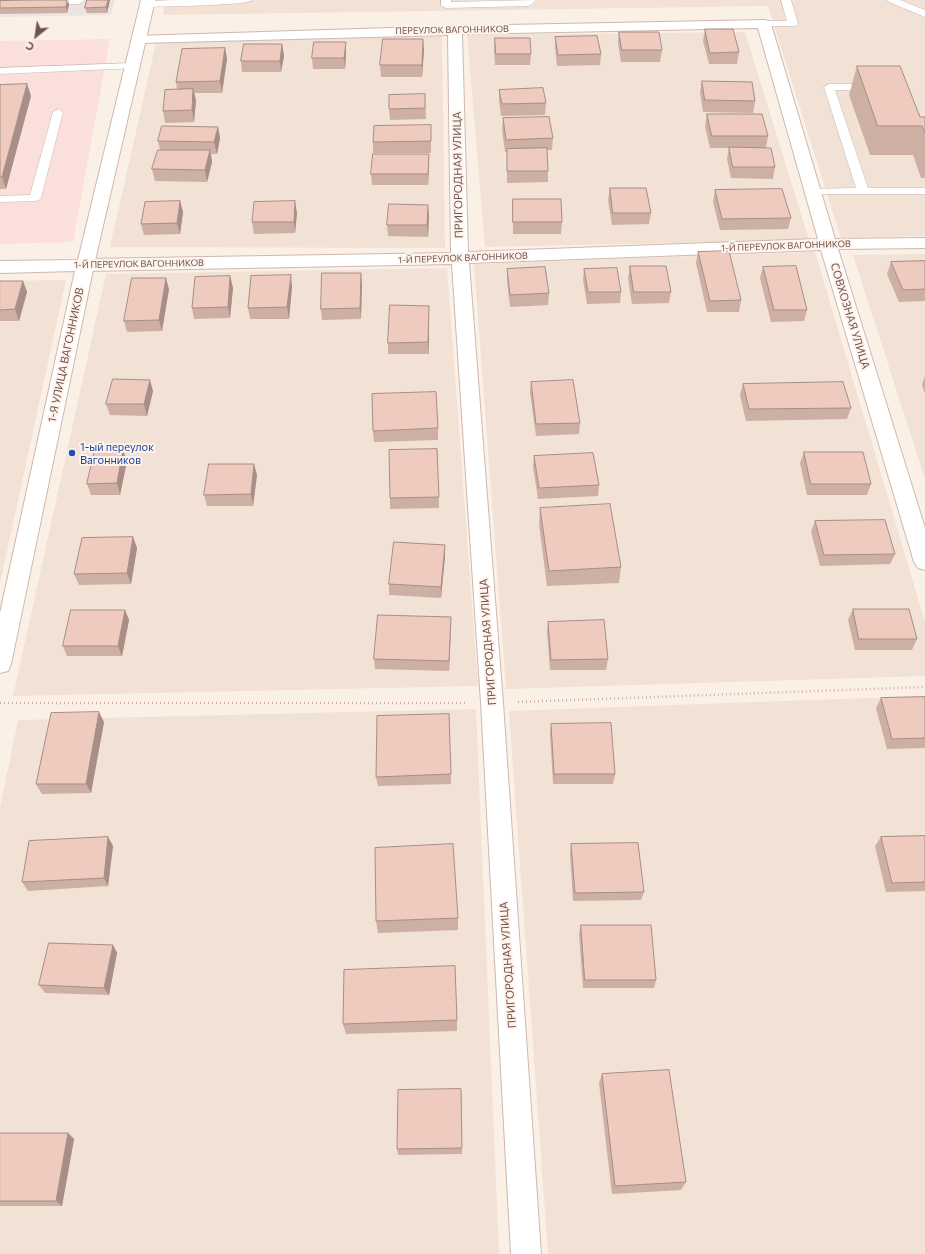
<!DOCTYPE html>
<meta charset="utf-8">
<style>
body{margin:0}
#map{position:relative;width:925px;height:1254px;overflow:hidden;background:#fbf0e6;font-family:Commissioner,sans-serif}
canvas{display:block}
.north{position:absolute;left:16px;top:16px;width:40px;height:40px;-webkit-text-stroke:3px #fef4ed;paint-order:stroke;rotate:210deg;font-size:11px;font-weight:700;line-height:16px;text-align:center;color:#73544c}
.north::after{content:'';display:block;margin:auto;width:14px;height:18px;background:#73544c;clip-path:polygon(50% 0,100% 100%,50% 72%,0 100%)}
</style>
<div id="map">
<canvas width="925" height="1254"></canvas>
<div class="north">С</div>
</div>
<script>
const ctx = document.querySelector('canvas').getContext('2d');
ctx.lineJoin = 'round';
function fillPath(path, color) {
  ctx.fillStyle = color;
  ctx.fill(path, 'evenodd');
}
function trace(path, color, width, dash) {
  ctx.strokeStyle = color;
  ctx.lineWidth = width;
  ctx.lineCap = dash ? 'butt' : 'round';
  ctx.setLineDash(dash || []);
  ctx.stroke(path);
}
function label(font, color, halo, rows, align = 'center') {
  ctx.font = font + ' Commissioner,sans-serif';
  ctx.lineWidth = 4;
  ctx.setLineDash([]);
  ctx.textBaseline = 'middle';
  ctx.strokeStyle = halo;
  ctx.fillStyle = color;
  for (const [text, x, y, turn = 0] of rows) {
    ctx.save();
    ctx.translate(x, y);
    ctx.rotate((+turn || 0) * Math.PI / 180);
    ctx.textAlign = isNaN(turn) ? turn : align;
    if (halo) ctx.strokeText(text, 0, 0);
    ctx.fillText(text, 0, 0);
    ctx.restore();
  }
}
fillPath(new Path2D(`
 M165,0H925V236L841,238L768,6L163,15Z
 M745,32L809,240L485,247L467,35Z
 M442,36L445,248L110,247L156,43Z
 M815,252L925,622V676L506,689L474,264Z
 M925,254V479L853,255Z
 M447,268L478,686L13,696L106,274Z
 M66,280L0,583V281Z
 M925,696V1254H548L509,711Z
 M476,709L499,1254H0V808L18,720Z`), '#f2e1d5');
fillPath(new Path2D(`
 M110,39L73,242L0,244V41Z`), '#fbdfdb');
fillPath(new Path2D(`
 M0,0H115L111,15L0,17Z`), '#ece4e0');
const lane = new Path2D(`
 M46,0H84V1L79,4L49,5L46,4L44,2Z
 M178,0H252C246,6 161,6 147,7L142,4L147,1Z
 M441,0H451V2L536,0L531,5L528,6L446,8L441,5Z
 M781,0H791L798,24L796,26H761L759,24L764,21H787Z
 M887,0H900L925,10V17L889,2Z
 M133,63L138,66L137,68L0,74V68Z
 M829,84H872L877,87L872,90H835L868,188H925V194H809L807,192L809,190L813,189L856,188L824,87Z
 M58,109L63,112L41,198L39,200L35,201L0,202V196L30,195L53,112Z`);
const street = new Path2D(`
 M764,20L769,21L771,24L835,239L925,238V248L838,249L925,528V570L918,568L914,562L821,250L469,263L503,703L541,1254H511L481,703L452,264L85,271L79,269L76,265L79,261L85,259L451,253L448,35L140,43L135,42L133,39L135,36L455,26ZM758,28L818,239L468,252L462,34Z`);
const secondary = new Path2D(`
 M141,0H155L94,265L11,664L8,671L0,673V613L75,271L0,273V261L78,260Z`);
trace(lane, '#ceb8b0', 1);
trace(street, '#ceb8b0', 2);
trace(secondary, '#d1b8ae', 2);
trace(new Path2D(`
 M518,702L925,687
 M0,703H467`), '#d4aea3', 2.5, [1, 3]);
fillPath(lane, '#fff');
fillPath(street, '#fff');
fillPath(secondary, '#fff');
fillPath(new Path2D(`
 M87,0H110L107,13H87L85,8Z
 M0,1L69,5L67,13L0,14Z
 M705,29L739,52L737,64H709L703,41Z
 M619,32L662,50L660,62H621L618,43Z
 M555,37L601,54L600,65L557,66L555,48Z
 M495,38L531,54L530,65H495L494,49Z
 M282,44L284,56L281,72H242L241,61Z
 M225,48L227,59L222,93H194L196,100L194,122L165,123L163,111L177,89L176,82Z
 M424,50L422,77H381L380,65Z
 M346,53L345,69H313L312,58Z
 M857,66L920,117H925V178H921L913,155H870L849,95Z
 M702,81L755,101L753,113L703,112L700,92Z
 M27,84L31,96L6,189H0V85Z
 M499,90L546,103L545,115L501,116L499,101Z
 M425,94L426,119L390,120L389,109Z
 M707,114L768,136L766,148L775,167L773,179L731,178L727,159L729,148H710L705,126Z
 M503,118L553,138L552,150H547L548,171V182L507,183V152H505L502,130Z
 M431,125V153H373V142Z
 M218,127L220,138L217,154H211L212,162L207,182L155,181L152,169L160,150L158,141Z
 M429,154L428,185H372L371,174Z
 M610,188L651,213L649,224L612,225L608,200Z
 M715,190L791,218L788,229L720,230L713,202Z
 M513,199L562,222L561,234H513Z
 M180,201L183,212L180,234L144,235L141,224Z
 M297,213L295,233L254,234L252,222Z
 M429,216L428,237L388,236L387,225Z
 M698,252L741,300L739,312H707L696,263Z
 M925,261V301L899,302L887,274L891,262Z
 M630,266L671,292L669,303L632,304L628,278Z
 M763,267L807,310L804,321L771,322L760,278Z
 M507,269L549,293L548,305L510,307L507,280Z
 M584,269L621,292L620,303L587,304L583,280Z
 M230,276L233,288L230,318L194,319L192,308Z
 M0,281H23L27,292L19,321H0Z
 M362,284L361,319L322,320L321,309Z
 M292,287L289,319H250L248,308Z
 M169,289L162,331L127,332L124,321Z
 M429,317V354H388V343Z
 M925,376V394L922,385Z
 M531,382L580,423L579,434L536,436L530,393Z
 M743,384L851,408L847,419L746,421L740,395Z
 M153,391L147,416L110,415L106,404Z
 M438,428V440L374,442L373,431Z
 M437,449L439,508L390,509V498Z
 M804,452L871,484L867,495H807L800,463Z
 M534,456L599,485L598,496L538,499L533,467Z
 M127,461L120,495H91L87,484Z
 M257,475L253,506H207L204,495Z
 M540,508L621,567L619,583L547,586L539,524Z
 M815,521L895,554L890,564L820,566L811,532Z
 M133,537L137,548L131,584L79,585L74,574Z
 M445,556L441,598L389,595V584Z
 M853,609L917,639L912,650H855L848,620Z
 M125,610L129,620L122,656H67L63,646Z
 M451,617L449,671L375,669L374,659Z
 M548,622L608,659L606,670H550L547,632Z
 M925,697V748L887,749L876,708L881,698Z
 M449,714L451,784L378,786L376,777Z
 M104,722L91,793L42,794L36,784Z
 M551,724L615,774L613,784H553L550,734Z
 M925,836V891L886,892L875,846L881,837Z
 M108,837L113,846L108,886L28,891L22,882Z
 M571,844L644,892L641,900L573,901L570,853Z
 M458,918V930L378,933L376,921Z
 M581,925L656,980L654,988H583L579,934Z
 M113,945L117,953L109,995L45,993L39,985Z
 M457,1020V1031L346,1034L343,1024Z
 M602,1074L686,1182L681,1190L612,1194L599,1083Z
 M461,1089L462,1154L398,1155L397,1149Z
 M0,1133H68L74,1139L62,1206H0Z`), '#ceafa4');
fillPath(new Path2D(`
 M68,0L69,5L67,13L66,7Z
 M108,0H110L107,13L106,7Z
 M423,39L424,50L422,77V65Z
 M346,42V53L345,69L344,58Z
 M282,44L284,56L281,72L280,61Z
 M225,48L227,59L222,93L220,81Z
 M27,84L31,96L6,189L2,177Z
 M193,89L196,100L194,122L192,110Z
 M218,127L220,138L217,154L214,142Z
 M210,150L212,162L207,182L205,170Z
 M429,154V166L428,185V174Z
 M180,201L183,212L180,234L177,223Z
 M295,201L297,213L295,233L294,222Z
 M428,205L429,216L428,237L427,225Z
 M361,273L362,284L361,319L360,308Z
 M291,275L292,287L289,319L287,307Z
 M230,276L233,288L230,318L228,307Z
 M166,278L169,289L162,331L159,320Z
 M23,281L27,292L19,321L15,309Z
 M429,306V354L428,342Z
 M150,380L153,391L147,416L144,404Z
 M123,450L127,461L120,495L117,483Z
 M254,464L257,475L253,506L251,494Z
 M133,537L137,548L131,584L127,573Z
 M445,545V556L441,598V587Z
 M125,610L129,620L122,656L118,646Z
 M451,617V627L449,671V661Z
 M99,712L104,722L91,793L86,784Z
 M108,837L113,846L108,886L104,878Z
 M113,945L117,953L109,995L104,988Z
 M68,1133L74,1139L62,1206L56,1201Z`), '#a78e86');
const building = new Path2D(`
 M36,0H67L66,7L0,8V1Z
 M87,0H108L106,7L85,8Z
 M705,29H733L739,52L710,53Z
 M619,32H659L662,50H622Z
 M597,36L601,54L558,55L555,37Z
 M495,38H530L531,54H496Z
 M383,39H423L422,65H380Z
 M314,42H346L344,58H312Z
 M244,44H282L280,61H241Z
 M225,48L220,81L176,82L182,49Z
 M857,66H900L920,117H925V133L922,126H878Z
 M702,81L752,82L755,101L705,100Z
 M27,84L2,177H0V85Z
 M543,88L546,103L502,104L499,90Z
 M193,89L192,110L163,111L165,90Z
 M425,94V108L389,109V95Z
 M707,114H762L768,136H712Z
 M549,117L553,138L506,140L503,118Z
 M431,125V141L373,142L374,126Z
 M162,126L218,127L214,142L158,141Z
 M729,147L771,148L775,167H733Z
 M547,148L548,171H507V149Z
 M158,150H210L205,170L152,169Z
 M373,154H429L428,174H371Z
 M610,188H646L651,213H613Z
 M782,189L791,218L722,219L715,190Z
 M513,199H561L562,222H513Z
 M180,201L177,223L141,224L145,202Z
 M295,201L294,222H252L254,202Z
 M389,204L428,205L427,225H387Z
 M729,251L741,300L710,301L698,252Z
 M925,261V289L903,290L891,262Z
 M630,266H666L671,292H634Z
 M796,266L807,310H774L763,267Z
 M545,267L549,293L510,295L507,269Z
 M617,268L621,292H588L584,269Z
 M322,273H361L360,308L321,309Z
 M291,275L287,307L248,308L251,276Z
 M230,276L228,307L192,308L195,277Z
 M132,278H166L159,320L124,321Z
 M0,281H23L15,309L0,310Z
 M390,305L429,306L428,342L388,343Z
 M113,379L150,380L144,404H106Z
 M573,380L580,423L536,424L531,382Z
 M843,382L851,408L749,409L743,384Z
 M436,392L438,428L373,431L372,394Z
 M437,449L439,497L390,498L389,450Z
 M95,450H123L117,483L87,484Z
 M804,452H863L871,484H811Z
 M593,453L599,485L539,488L534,456Z
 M209,464H254L251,494L204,495Z
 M610,504L621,567L549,571L540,508Z
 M885,520L895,554L824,555L815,521Z
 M133,537L127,573L74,574L82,538Z
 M394,542L445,545L441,587L389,584Z
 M853,609H909L917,639H859Z
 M71,610H125L118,646H63Z
 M378,615L451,617L449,661L374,659Z
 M604,620L608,659L551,660L548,622Z
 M925,697V738L892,739L881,698Z
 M99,712L86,784H36L51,713Z
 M449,714L451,774L376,777L377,716Z
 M611,723L615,774H554L551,724Z
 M925,836V882L892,883L881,837Z
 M108,837L104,878L22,882L29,841Z
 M638,843L644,892L575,893L571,844Z
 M453,844L458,918L376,921L375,848Z
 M581,925H651L656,980H585Z
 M49,943L113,945L104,988L39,985Z
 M455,966L457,1020L343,1024L344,970Z
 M669,1070L686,1182L615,1186L602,1074Z
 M461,1089L462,1148L397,1149L398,1090Z
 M0,1133H68L56,1201H0Z`);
fillPath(building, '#efcbbf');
trace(building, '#a78e86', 1);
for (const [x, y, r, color] of [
 [72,453,4,"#1a4fb4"]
]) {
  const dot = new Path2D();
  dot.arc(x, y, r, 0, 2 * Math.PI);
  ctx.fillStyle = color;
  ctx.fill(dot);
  trace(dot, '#fef4ed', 1.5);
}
label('9px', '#73544c', '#fef4ed', [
 ["ПЕРЕУЛОК ВАГОННИКОВ",452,30,-1],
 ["1-Й ПЕРЕУЛОК ВАГОННИКОВ",786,246,-2],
 ["1-Й ПЕРЕУЛОК ВАГОННИКОВ",463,258,-2],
 ["1-Й ПЕРЕУЛОК ВАГОННИКОВ",139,264,-1]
]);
label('11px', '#73544c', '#fef4ed', [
 ["ПРИГОРОДНАЯ УЛИЦА",458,175,-91],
 ["СОВХОЗНАЯ УЛИЦА",850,316,73],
 ["1-Я УЛИЦА ВАГОННИКОВ",66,355,-78],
 ["ПРИГОРОДНАЯ УЛИЦА",488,642,-94],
 ["ПРИГОРОДНАЯ УЛИЦА",508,965,-94]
]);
label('11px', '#164399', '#fef4ed', [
 ["1-ый переулок",80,447],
 ["Вагонников",80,460]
], 'left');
</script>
